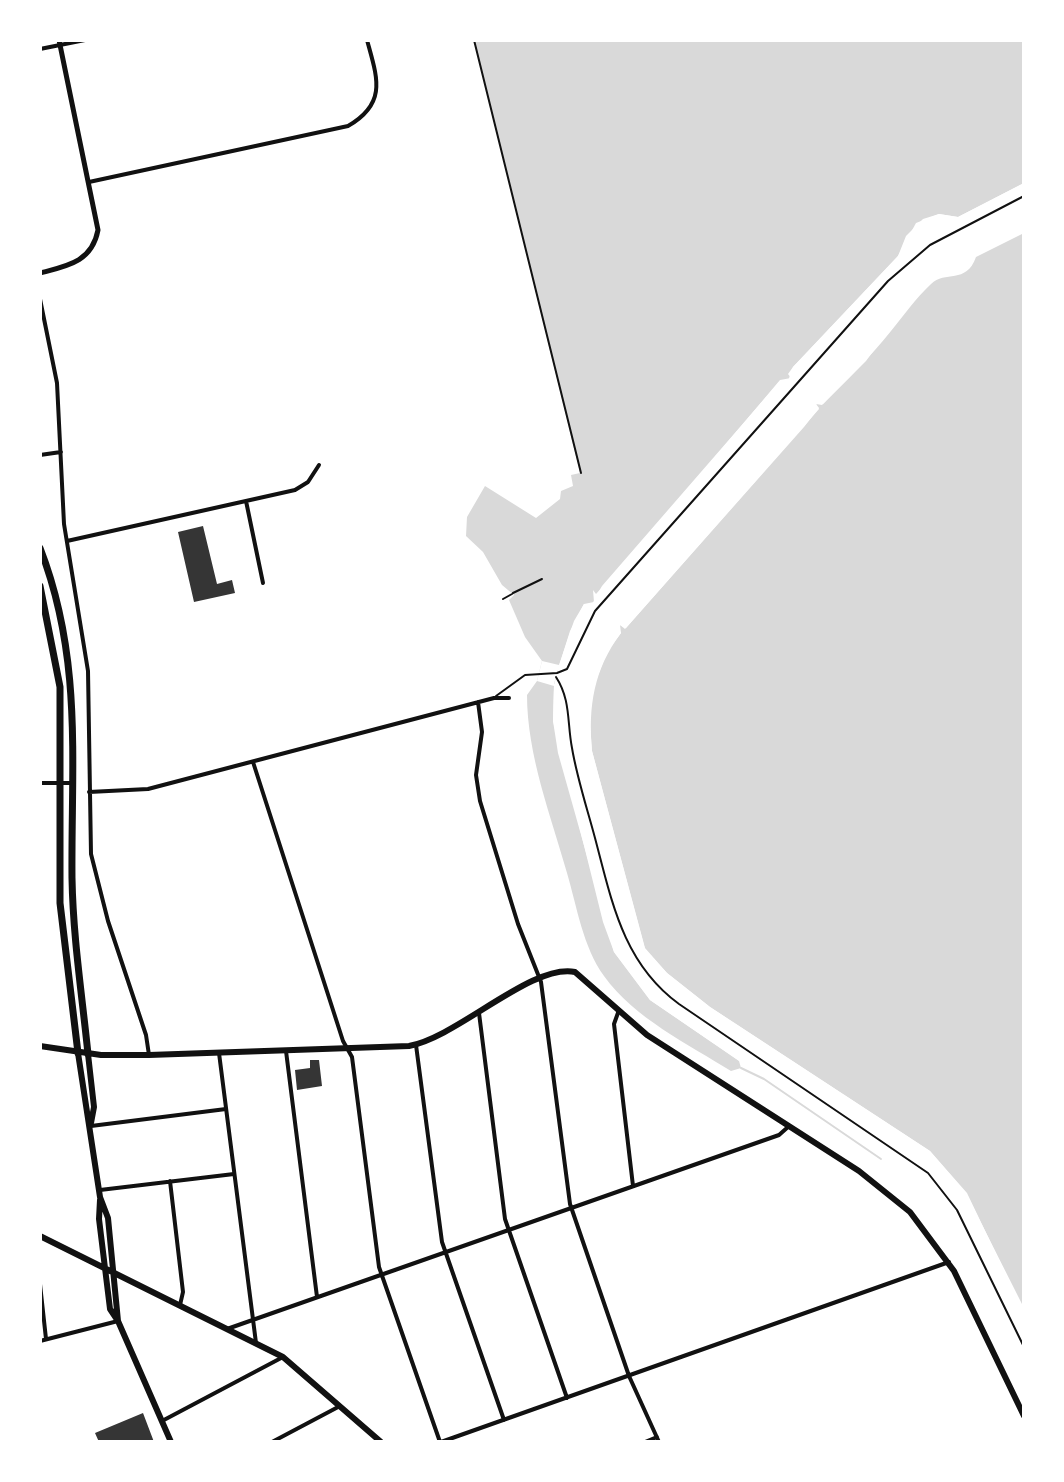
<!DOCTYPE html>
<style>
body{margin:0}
#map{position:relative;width:1064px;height:1482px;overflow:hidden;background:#fff;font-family:"Asap Condensed",sans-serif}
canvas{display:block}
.frame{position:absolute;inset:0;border:42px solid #fff;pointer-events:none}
</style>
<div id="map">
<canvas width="1064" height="1482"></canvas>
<div class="frame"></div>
</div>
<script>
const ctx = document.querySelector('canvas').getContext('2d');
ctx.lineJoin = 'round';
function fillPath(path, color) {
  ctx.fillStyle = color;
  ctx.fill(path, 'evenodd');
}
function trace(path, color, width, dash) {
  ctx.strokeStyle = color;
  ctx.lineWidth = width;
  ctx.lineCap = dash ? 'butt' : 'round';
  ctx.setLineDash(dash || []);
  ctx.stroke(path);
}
fillPath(new Path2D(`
 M474,40H1024V183L958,217L939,214L923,219L906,236L898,256L793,367L788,381H780L602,586L591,606L584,604L570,631L559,666L554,685L553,721L603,922L614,952L650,1000L739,1061L741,1068L731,1071C688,1044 634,1018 604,976C583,947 577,907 567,873C551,816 527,755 527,695L537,681L542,661L532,651L504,603L514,595L502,585L483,552L466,536L467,517L485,486L536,518L560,499L561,491L573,486L571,475L580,473Z
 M1024,233V1308L966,1193L930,1151L710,1007L667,973L645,948L592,751C588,706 594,669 621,633L618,628L620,625L626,628L819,409L816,405L819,401L823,404C846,381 870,357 891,331C905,314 914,300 931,284C945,270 966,285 976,257Z`), '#d9d9d9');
fillPath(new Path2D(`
 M1024,183V187L959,221L939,218L919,226L901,259L866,292L796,369L795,375L787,385L783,384L596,598V603L590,610L586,608L573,632L565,664L558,670L554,684H558L557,721L562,752L617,950L653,997L738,1055L744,1064L650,1000L614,952L558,753L553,721L554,686L537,681L542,661L532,656L515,634L502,604L514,595L509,600L525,637L542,661L559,665L574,621L584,604L594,602L593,590L596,594L649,535L780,380L791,378L788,374L793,367L898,256L916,223L939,214L958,217Z
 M940,275L904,309L866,361L822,405L816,404L819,408L804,427L625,629L620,625L621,633L607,652L592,691L590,723L592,751L645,949L667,973L710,1007L930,1151L967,1193L1024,1312L979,1233L963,1195L927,1155L708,1011L664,976L642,951L588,752L586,724L588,690L603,650L616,633L614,628L617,623H625L640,607L801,424L814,408L813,402L818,398L822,399L863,359L901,307L933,276Z`), '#fff');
trace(new Path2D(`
 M741,1068L764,1079L881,1159`), '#d9d9d9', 2);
fillPath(new Path2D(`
 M203,526L217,584L232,580L235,593L194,602L178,532Z
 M310,1060H319L322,1086L297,1090L295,1070L310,1068Z
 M143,1413L154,1442H99L95,1433Z`), '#353535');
trace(new Path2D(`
 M474,40L581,473
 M513,593L542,579
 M503,599L512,594
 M556,677C571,700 567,723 572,748C577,778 587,808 595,838C612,902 623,963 679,1004L928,1173L957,1210L1024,1347`), '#111', 2);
trace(new Path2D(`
 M496,696L525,675L557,673L567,669L595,611L888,281L930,245L1024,196`), '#111', 2);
trace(new Path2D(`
 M40,49L85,40
 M89,182L348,126C388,103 377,77 367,40
 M40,299L57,383L64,524L88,671L91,854L108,921L146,1035L149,1055
 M40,455L61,452
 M246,501L263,583
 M67,541L295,490L308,482L319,465
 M478,702L482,732L476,775L480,801L518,924L541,982L570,1204L629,1376L659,1442
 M253,762L343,1041L352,1057L379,1267L440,1442
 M40,783H73
 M89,792L148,789L494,698H509
 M619,1010L614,1024L633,1186
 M479,1013L505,1219L567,1398
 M416,1045L442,1242L504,1420
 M286,1051L317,1297
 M219,1053L256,1343
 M91,1126L226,1109
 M170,1181L183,1292L180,1305
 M100,1190L234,1174
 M40,1284L46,1339
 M227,1329L779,1135L788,1127
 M40,1341L118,1321
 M162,1421L283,1357
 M272,1442L340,1406
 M441,1442L949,1262
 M645,1442L657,1437`), '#111', 4);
trace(new Path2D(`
 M40,273C67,266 92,262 98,230L59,40`), '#111', 5);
trace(new Path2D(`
 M40,1046L101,1055H149L409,1046C458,1037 532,963 575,972L647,1035L859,1171L910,1212L954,1271L1024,1416
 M78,1053L100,1197L108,1218L118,1321
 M88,1054L94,1107L91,1123
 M100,1200L99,1219L110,1309L118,1321L171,1442
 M40,1236L283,1357L381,1442`), '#111', 6);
trace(new Path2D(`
 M40,548C83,659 71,763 72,878C73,937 82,995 88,1054
 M40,586L60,687V903L78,1053`), '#111', 7);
</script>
